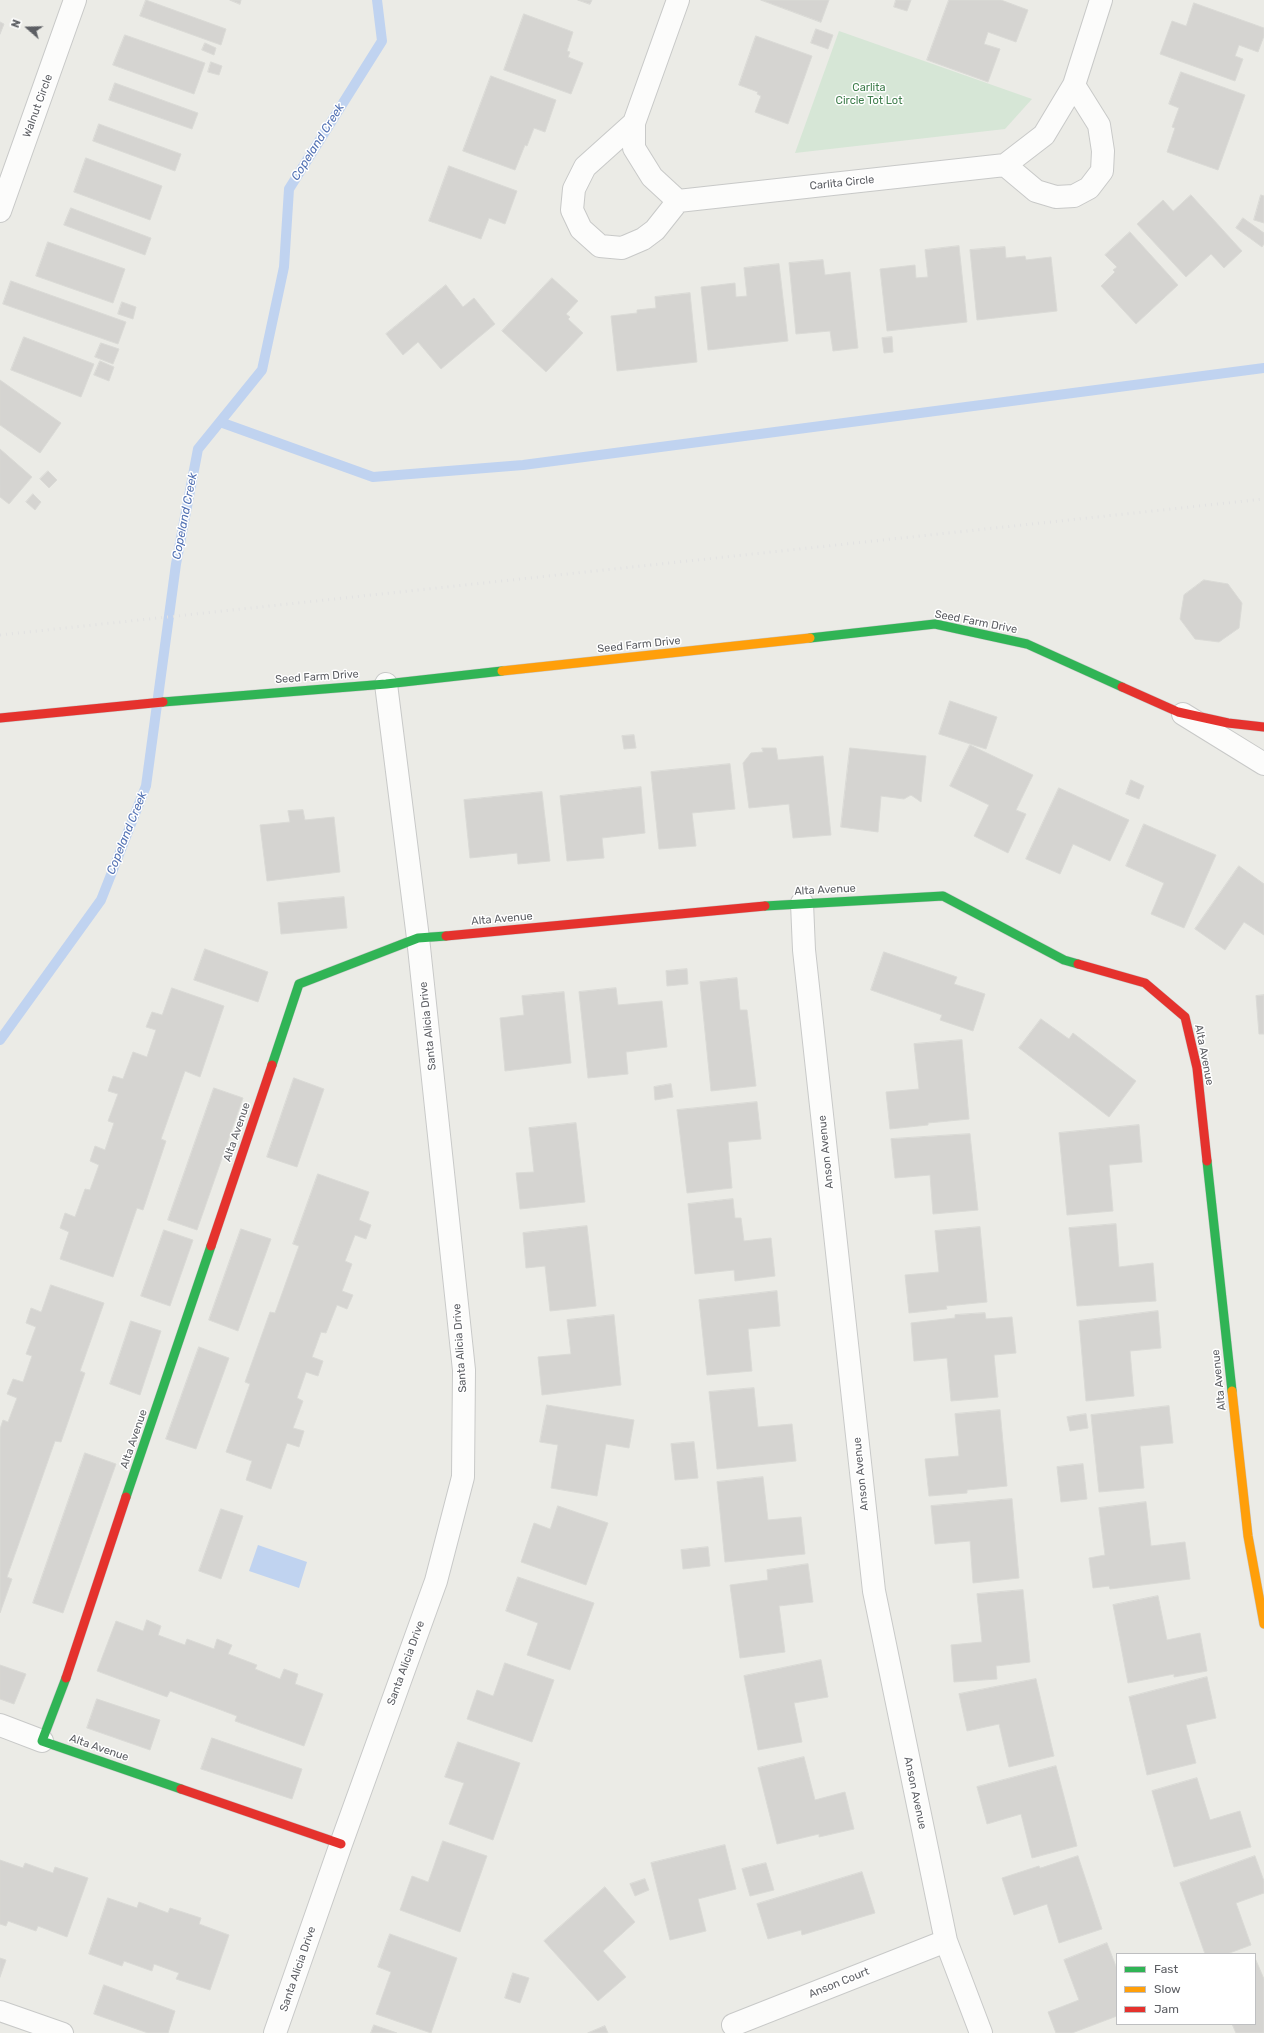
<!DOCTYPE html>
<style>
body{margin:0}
#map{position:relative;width:1264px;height:2033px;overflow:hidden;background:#ebebe6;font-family:Rubik,sans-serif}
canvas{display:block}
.legend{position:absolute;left:1116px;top:1953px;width:140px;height:72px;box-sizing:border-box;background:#fff;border:1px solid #bebfc1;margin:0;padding:5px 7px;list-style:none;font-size:12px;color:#5c5e63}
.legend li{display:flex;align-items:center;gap:8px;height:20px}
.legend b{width:20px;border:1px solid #bebfc1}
.north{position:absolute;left:8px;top:8px;width:40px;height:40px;-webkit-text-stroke:3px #fff;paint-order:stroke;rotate:290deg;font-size:11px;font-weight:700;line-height:16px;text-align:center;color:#5c5e63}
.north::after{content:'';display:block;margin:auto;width:14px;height:18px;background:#5c5e63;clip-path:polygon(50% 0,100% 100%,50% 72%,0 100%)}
</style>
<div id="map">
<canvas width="1264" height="2033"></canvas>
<ul class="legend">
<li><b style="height:5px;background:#30b455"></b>Fast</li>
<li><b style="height:5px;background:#ff9f0a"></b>Slow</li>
<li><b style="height:5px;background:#e5322d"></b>Jam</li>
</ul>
<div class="north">N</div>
</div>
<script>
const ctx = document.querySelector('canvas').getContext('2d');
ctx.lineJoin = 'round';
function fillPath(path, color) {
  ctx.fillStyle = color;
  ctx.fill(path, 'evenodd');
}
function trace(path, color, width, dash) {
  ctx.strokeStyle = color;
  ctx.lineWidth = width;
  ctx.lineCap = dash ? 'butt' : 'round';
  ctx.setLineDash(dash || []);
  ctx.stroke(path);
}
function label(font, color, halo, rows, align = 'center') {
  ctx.font = font + ' Rubik,sans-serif';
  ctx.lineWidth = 3;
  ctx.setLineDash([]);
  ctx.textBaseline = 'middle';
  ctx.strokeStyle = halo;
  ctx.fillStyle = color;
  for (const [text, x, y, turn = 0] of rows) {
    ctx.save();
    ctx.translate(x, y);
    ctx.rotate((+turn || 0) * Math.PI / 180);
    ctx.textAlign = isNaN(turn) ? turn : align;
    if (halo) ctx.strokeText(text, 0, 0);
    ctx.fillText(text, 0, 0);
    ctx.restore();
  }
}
fillPath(new Path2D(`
 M839,31L1032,99L1005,129L795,153Z`), '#d6e6d6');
fillPath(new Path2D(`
 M258,1545L307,1562L299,1588L249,1571Z`), '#c0d3f0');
trace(new Path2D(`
 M220,422L373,477L523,465L1264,368
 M0,1040L101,900L146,786L176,564L198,449L262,370L284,267L289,189L382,41L377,0`), '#c0d3f0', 10);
const building = new Path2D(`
 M146,0L226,29L221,45L140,16Z
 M230,0H241L240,4Z
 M578,0H592L590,4Z
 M761,0H829L821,22Z
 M896,0H911L907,11L894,7Z
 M949,0H1001L1028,10L1016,42L988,32L984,44L1000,49L988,82L927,60Z
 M1194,3L1264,28V36L1258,52L1239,45L1235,56L1243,59L1235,81L1160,54L1172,21L1186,26Z
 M524,14L573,32L567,51L570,52L568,57L583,63L571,94L504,70Z
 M0,22L4,24L0,34Z
 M816,29L833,35L828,49L811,43Z
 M125,35L205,63L194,94L113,65Z
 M756,36L812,56L788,124L755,112L761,96L757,94L758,92L739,85Z
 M205,43L216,48L214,55L202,50Z
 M211,62L222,66L219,75L208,72Z
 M1181,72L1245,95L1218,170L1167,152L1175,128L1172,127L1179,108L1169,104Z
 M491,76L556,100L545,132L534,128L527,146L525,145L515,170L463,151Z
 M115,83L198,113L192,129L109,100Z
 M99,124L181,154L175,171L93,141Z
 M86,158L162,186L150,220L74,192Z
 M449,166L517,191L505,224L489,218L481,239L429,221Z
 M1191,195L1242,251L1224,268L1211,254L1186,277L1137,224L1163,200L1173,211Z
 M1261,195L1264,196V223L1254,220Z
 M71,208L151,238L145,255L64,225Z
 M1243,218L1264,233V244L1262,247L1236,228Z
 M1130,232L1178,285L1136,324L1101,286L1115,272L1113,270L1117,267L1105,255Z
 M48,242L125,269L113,303L36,276Z
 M959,246L967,322L887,331L880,269L915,265L916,278L928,277L925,250Z
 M1005,247L1006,258L1025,256L1026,260L1051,257L1057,311L977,320L970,250Z
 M823,260L825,275L850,272L858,348L833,351L830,331L796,334L789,263Z
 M779,264L788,341L708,350L701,287L735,283L736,297L747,296L744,268Z
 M552,278L578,301L566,314L570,317L568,319L583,333L546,372L502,331Z
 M11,281L126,322L118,344L3,304Z
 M446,285L463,307L474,298L495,324L441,369L418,342L403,355L386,334Z
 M690,293L697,362L617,371L611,316L637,313V310L656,308L655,297Z
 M122,302L136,307L133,319L118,314Z
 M24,337L94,364L81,397L11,370Z
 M892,337L893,352L884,353L882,338Z
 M101,343L119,349L113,364L95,357Z
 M100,361L114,367L109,381L94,375Z
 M0,380L61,423L40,453L0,425Z
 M0,449L32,477L9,504L0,497Z
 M48,471L57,480L49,488L40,479Z
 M33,494L41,502L35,510L26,502Z
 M1204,580L1228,584L1242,603L1239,628L1219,642L1195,639L1180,619L1184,595Z
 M950,701L997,717L986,749L939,734Z
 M634,735L636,748L624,749L622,736Z
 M970,745L1033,775L1016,810L1026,814L1008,853L974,836L989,805L950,786Z
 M762,748H776L778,760L823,756L831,835L793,838L789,804L749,808L743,763L751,753L763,752Z
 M850,748L926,756L921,802L911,795L904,799L881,796L878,832L841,827Z
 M730,764L735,809L692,813L696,846L659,849L651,772Z
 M1131,780L1144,786L1139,799L1126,794Z
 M641,787L645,833L602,838L604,858L567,861L560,796Z
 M1059,788L1129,820L1110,861L1073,844L1060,874L1026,859Z
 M542,792L550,861L518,864L517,853L470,858L464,800Z
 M303,810L305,820L334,817L340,872L267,881L260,825L290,822L288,811Z
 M1144,824L1216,855L1184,928L1151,914L1164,883L1126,866Z
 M1239,866L1264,884V935L1244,922L1225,950L1195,929Z
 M344,897L347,928L281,934L278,903Z
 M205,949L268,972L258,1002L194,980Z
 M884,952L957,977L954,984L985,994L973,1031L940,1020L942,1015L871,990Z
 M687,969L688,984L667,986L666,971Z
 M737,978L740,1010H747L756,1086L711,1091L700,982Z
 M172,988L224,1006L200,1077L185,1071L161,1139L166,1141L143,1210L137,1208L113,1277L60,1259L69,1232L60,1228L65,1213L75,1217L85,1189L90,1190L99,1165L90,1161L95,1146L105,1150L114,1123L108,1121L118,1094L108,1091L113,1076L123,1079L133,1052L147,1057L156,1030L146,1027L152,1012L162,1015Z
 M616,988L618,1005L662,1001L667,1047L626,1052L628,1074L588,1078L579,992Z
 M564,992L571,1063L505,1071L500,1018L524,1015L522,996Z
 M1264,995V1034H1259L1256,996Z
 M1041,1019L1069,1039L1073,1033L1136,1081L1109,1117L1019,1048Z
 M962,1040L969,1119L928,1123V1125L890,1129L886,1092L919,1089L914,1044Z
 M294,1078L324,1089L297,1167L267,1157Z
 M671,1084L673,1097L655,1100L654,1087Z
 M214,1088L243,1098L197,1230L168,1220Z
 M757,1102L761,1139L728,1142L732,1188L687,1193L677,1110Z
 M576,1123L585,1202L520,1209L516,1173L534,1172L529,1128Z
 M1139,1125L1142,1162L1109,1165L1113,1211L1067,1215L1059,1133Z
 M970,1134L978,1210L933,1214L930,1175L895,1178L891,1139Z
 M318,1174L369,1192L359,1220L371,1225L366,1239L355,1235L345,1261L352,1264L342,1291L353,1295L347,1309L337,1305L326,1333L321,1332L312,1357L323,1361L318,1376L306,1372L297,1398L303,1401L293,1428L304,1431L299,1447L287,1443L271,1489L246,1480L252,1461L226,1452L250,1384L245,1382L270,1312L275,1313L299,1246L293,1244Z
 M733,1199L735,1218H741L744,1241L771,1238L775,1276L735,1281L734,1270L695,1274L688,1204Z
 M1116,1224L1119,1267L1153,1263L1156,1301L1077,1306L1069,1228Z
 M587,1226L596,1306L550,1311L545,1266L526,1268L523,1233Z
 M980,1227L987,1302L946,1306L947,1309L909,1313L905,1275L939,1272L935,1231Z
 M241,1229L271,1239L238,1331L209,1320Z
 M164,1230L193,1240L170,1306L141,1296Z
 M51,1285L104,1303L80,1371L85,1373L61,1442L55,1441L7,1577L12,1579L0,1613V1429L3,1420L8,1422L17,1398L7,1394L13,1379L23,1382L32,1356L26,1354L36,1327L26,1323L31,1308L41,1312Z
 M777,1291L780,1326L748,1329L752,1371L707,1375L699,1300Z
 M1158,1311L1161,1348L1130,1351L1134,1396L1086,1401L1079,1321Z
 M985,1313L986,1319L1012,1317L1016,1353L994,1355L998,1397L951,1401L947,1358L914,1361L911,1323L955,1318V1315Z
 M614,1315L621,1385L542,1395L538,1357L571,1354L567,1320Z
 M131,1321L161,1331L140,1395L110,1384Z
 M199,1347L229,1358L196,1449L166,1439Z
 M754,1388L758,1427L792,1424L796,1461L717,1469L709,1392Z
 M547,1405L634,1420L629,1448L606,1444L597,1496L551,1488L558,1445L540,1442Z
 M1169,1406L1173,1443L1140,1446L1144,1488L1099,1492L1091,1415Z
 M1000,1410L1007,1486L967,1490V1493L929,1496L925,1459L959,1456L955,1414Z
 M1086,1414L1088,1428L1070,1431L1067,1417Z
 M694,1442L698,1478L675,1480L671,1444Z
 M85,1453L116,1464L63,1613L33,1603Z
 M1083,1464L1087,1499L1061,1502L1057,1467Z
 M763,1477L768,1520L801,1517L805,1554L725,1562L717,1482Z
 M1012,1499L1019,1578L973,1583L970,1541L935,1544L931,1506Z
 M1146,1502L1151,1546L1185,1542L1190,1579L1110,1589L1109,1586L1093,1588L1089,1558L1105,1555L1099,1508Z
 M558,1506L608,1523L586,1585L521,1562L534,1523L550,1529Z
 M221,1509L243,1516L221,1579L199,1571Z
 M708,1547L710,1566L683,1569L681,1550Z
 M808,1564L813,1602L779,1606L785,1652L740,1658L730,1585L768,1580L767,1570Z
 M518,1577L594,1603L570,1670L527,1655L538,1623L506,1611Z
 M1023,1590L1030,1662L996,1666L997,1679L954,1682L951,1645L982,1642L977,1594Z
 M1158,1596L1167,1640L1200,1633L1207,1671L1174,1677V1674L1128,1683L1113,1605Z
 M147,1620L161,1626L158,1635L185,1645L187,1639L214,1649L217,1639L232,1645L228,1654L257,1665L255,1669L280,1679L284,1669L298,1674L295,1684L323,1694L304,1746L235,1721L237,1716L170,1691L167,1697L97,1671L116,1621L143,1631Z
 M821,1660L828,1697L794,1703L802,1742L758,1750L744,1676Z
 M505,1663L554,1680L532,1742L467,1719L477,1690L493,1696Z
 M0,1665L26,1674L14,1704L0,1699Z
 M1207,1677L1216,1718L1186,1725L1196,1763L1147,1775L1129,1697Z
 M1036,1679L1054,1756L1009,1767L999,1724L967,1731L959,1694Z
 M97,1699L160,1720L150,1750L87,1728Z
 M212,1738L302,1769L292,1799L201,1769Z
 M458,1742L520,1763L493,1840L449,1824L464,1783L445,1777Z
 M804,1757L815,1800L845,1792L854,1829L819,1837V1834L777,1844L758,1768Z
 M1056,1766L1077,1846L1032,1858L1021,1814L987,1824L977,1787Z
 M1197,1778L1210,1820L1240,1811L1251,1847L1174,1867L1152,1791Z
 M443,1841L487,1856L460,1932L400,1910L412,1876L428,1882Z
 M725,1845L736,1889L698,1899L706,1931L670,1940L651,1863Z
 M1078,1856L1102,1929L1059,1943L1047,1904L1014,1915L1002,1878L1039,1866L1040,1868Z
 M1255,1856L1264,1881V1893L1236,1903L1251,1945L1227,1954H1205L1180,1883Z
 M0,1860L23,1868L25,1863L53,1873L55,1867L88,1878L67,1937L38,1926L36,1931L8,1921L6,1926L0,1924Z
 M766,1863L774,1890L750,1896L742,1869Z
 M862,1872L875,1913L802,1935L801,1930L768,1939L757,1904Z
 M645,1879L649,1890L635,1896L630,1884Z
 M605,1887L635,1922L603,1951L626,1977L598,2001L544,1941Z
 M108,1898L137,1908L139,1902L168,1913L170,1908L201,1918L199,1924L229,1935L210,1990L176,1979L179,1973L154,1964L152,1971L124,1961L122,1966L89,1954Z
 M390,1934L457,1958L431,2033L376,2014L391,1972L378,1967Z
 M1107,1943L1117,1969V2016L1072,2033H1056L1048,2012L1079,2000L1064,1960Z
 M0,1958L6,1960L0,1977Z
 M1255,1958L1264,1979V2033H1236L1232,2024H1255Z
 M513,1973L529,1978L520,2003L505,1998Z
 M104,1985L175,2011L168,2033H148L94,2014Z
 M374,2025L397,2033H371Z
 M605,2026L608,2033H588Z`);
fillPath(building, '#d5d4d1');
trace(building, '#dadad6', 1);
const lane = new Path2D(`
 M0,2011L63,2033`);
const street = new Path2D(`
 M678,0L634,123V148L652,177L678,201L1005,165L1044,135L1074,85L1101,0
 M634,123L585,167L574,189L572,210L581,229L600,246L622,248L643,239L655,230L678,201
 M1005,165L1036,191L1056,197L1074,196L1089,188L1102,171L1103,151L1099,125L1074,85
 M0,211L75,0
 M1183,714L1264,764
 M802,903L804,950L874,1591L946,1941L981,2033
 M0,1725L42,1741
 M733,2025L946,1941
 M275,2033L341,1844L436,1581L463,1477L464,1370L418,938L386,684`);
const fast = new Path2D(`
 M810,638L935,624L1027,644L1122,687
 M163,702L386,684L502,671
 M765,906L943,896L1064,960L1078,964
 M272,1065L299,984L418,938L446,936
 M1207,1161L1232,1391
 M126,1497L211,1246
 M66,1678L42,1741L181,1789`);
const slow = new Path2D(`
 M502,671L810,638
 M1232,1391L1248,1536L1264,1624`);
const jam = new Path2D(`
 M1122,687L1178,712L1228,723L1264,727
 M0,718L163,702
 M446,936L765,906
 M1078,964L1145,983L1185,1017L1197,1068L1207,1161
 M211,1246L272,1065
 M66,1678L126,1497
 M181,1789L341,1844`);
trace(lane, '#c8c9c8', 22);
trace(street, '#c8c9c8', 24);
trace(fast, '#c8c8c8', 10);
trace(slow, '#c8c8c8', 10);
trace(jam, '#c8c8c8', 10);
trace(lane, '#fcfcfb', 20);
trace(street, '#fcfcfb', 22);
trace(fast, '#30b455', 9);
trace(slow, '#ff9f0a', 9);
trace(jam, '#e5322d', 9);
trace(new Path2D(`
 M0,635L1264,499`), '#e2e2e2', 3, [1, 5]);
label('11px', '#407e4d', '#fff', [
 ["Carlita",869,88],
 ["Circle Tot Lot",869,101]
]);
label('11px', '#5c5e63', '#fff', [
 ["Walnut Circle",38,106,-70],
 ["Carlita Circle",842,183,-6],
 ["Seed Farm Drive",976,622,11],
 ["Seed Farm Drive",639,645,-6],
 ["Seed Farm Drive",317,677,-4],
 ["Alta Avenue",825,890,-3],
 ["Alta Avenue",502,919,-5],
 ["Santa Alicia Drive",428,1026,-96],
 ["Alta Avenue",1204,1055,79],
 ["Alta Avenue",237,1132,-71],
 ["Anson Avenue",826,1152,-96],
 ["Santa Alicia Drive",460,1348,-94],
 ["Alta Avenue",1219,1380,-96],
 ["Alta Avenue",134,1439,-71],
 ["Anson Avenue",861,1474,-96],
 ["Santa Alicia Drive",406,1663,-70],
 ["Alta Avenue",99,1748,19],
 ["Anson Avenue",915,1793,78],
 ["Santa Alicia Drive",298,1969,-71],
 ["Anson Court",839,1983,-22]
]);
label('italic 12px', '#5372b4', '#fff', [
 ["Copeland Creek",318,142,-58],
 ["Copeland Creek",185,516,-79],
 ["Copeland Creek",127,833,-68]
]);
</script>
